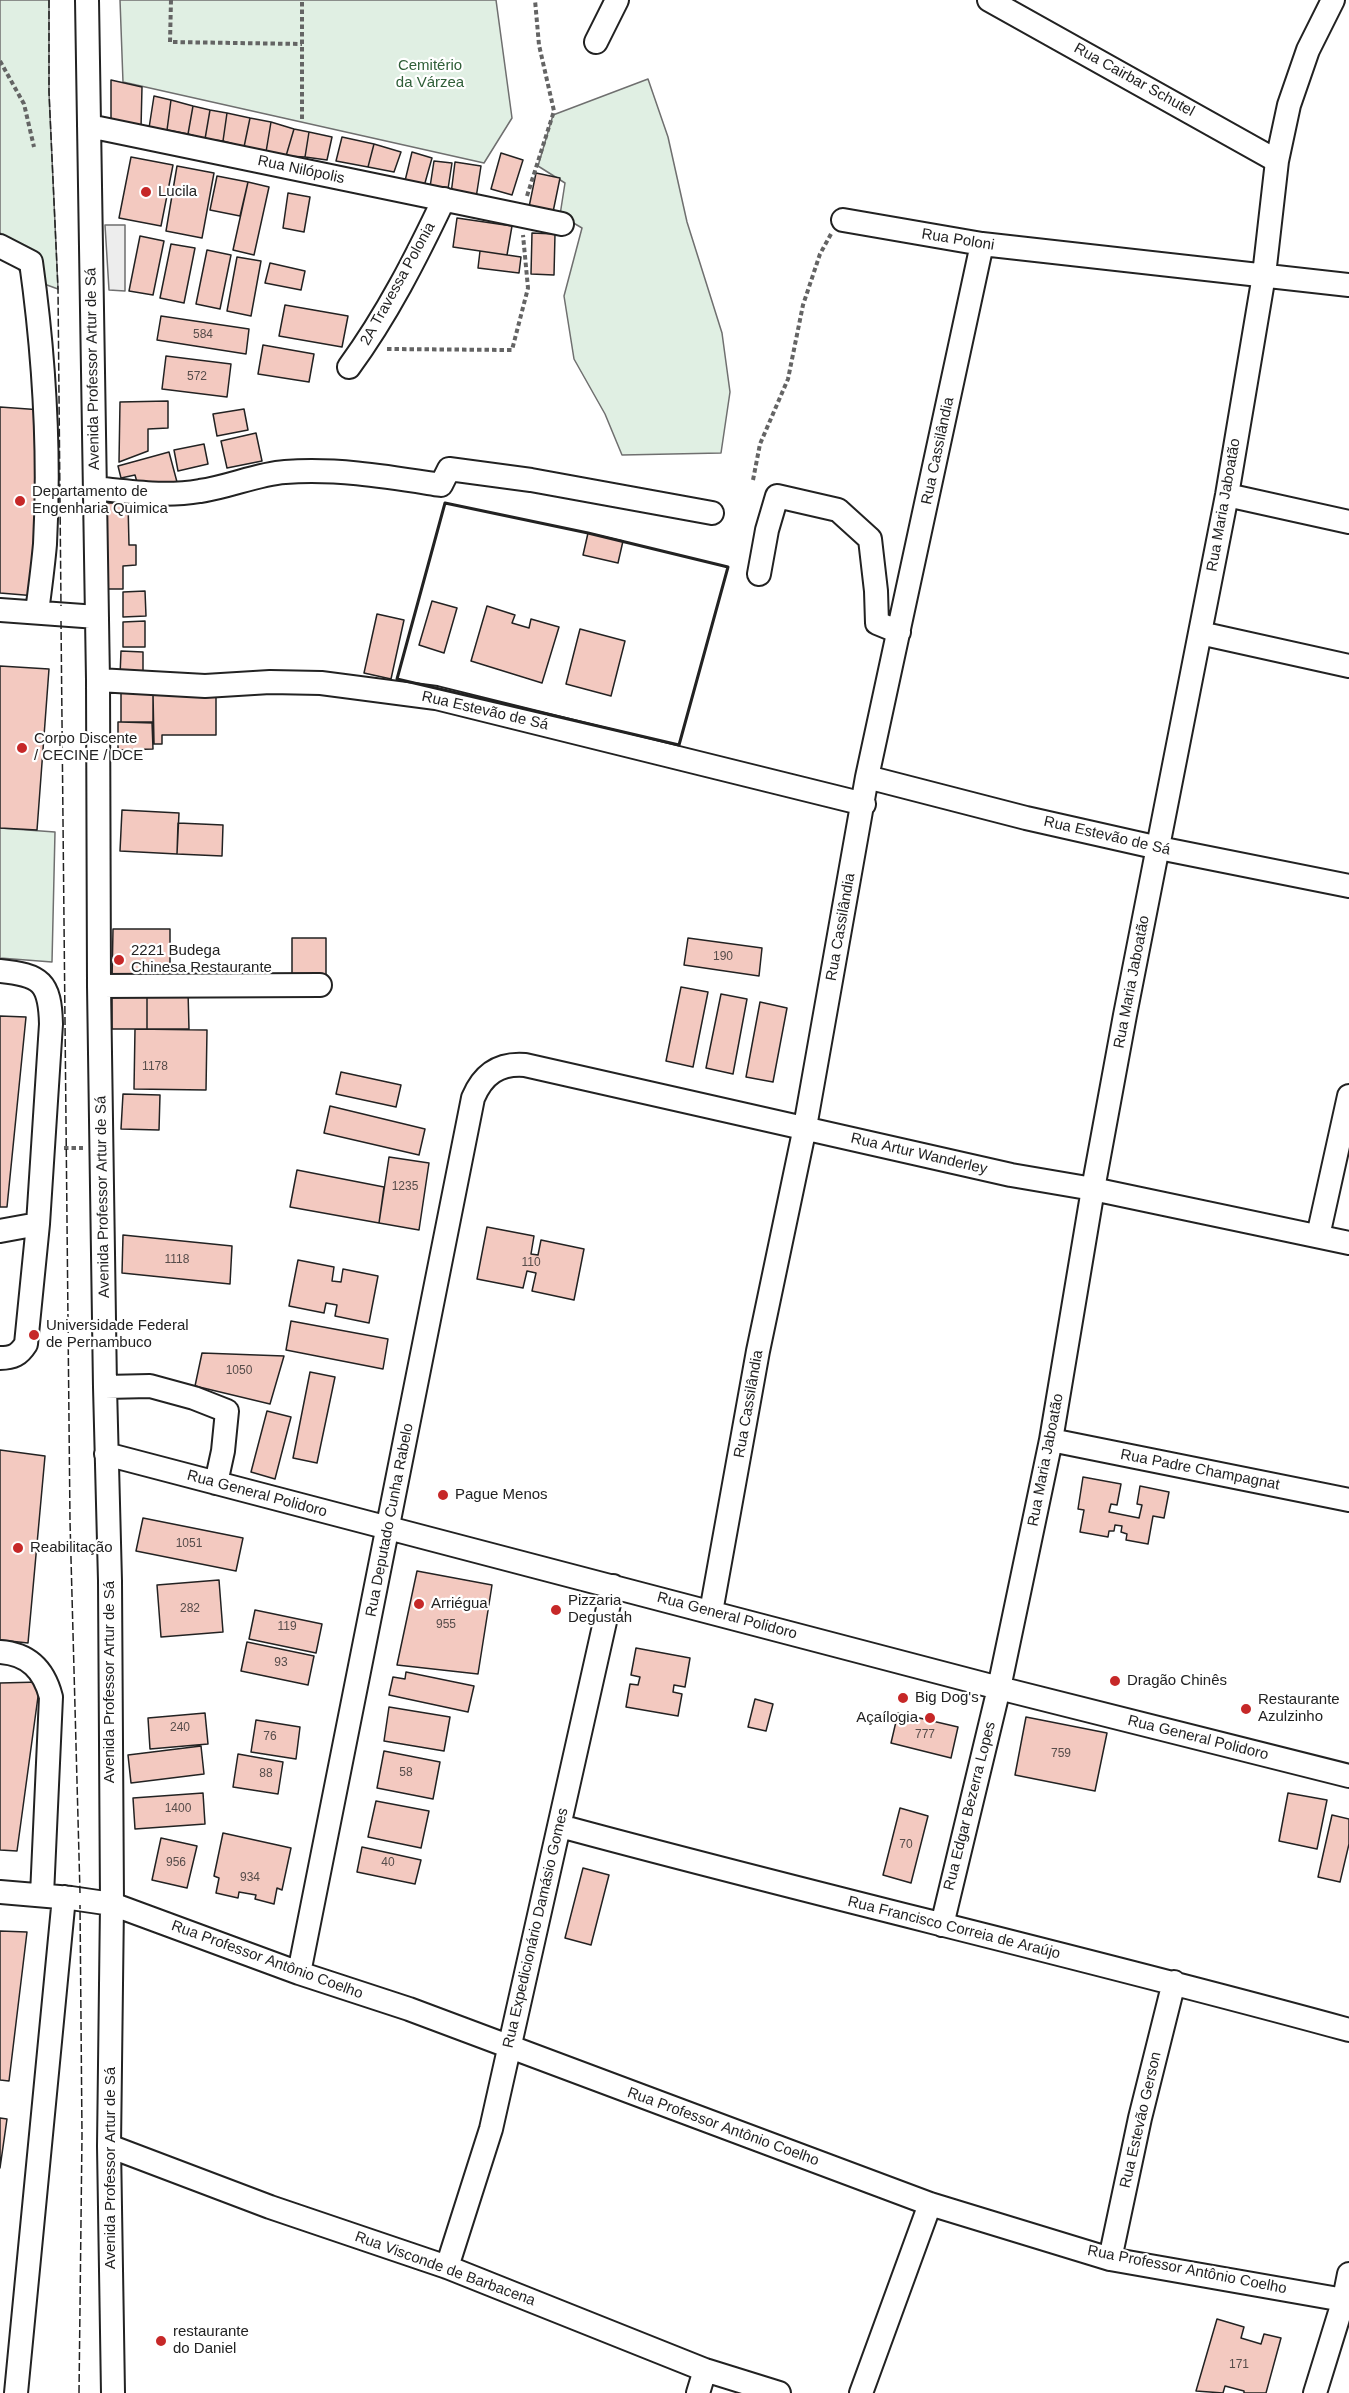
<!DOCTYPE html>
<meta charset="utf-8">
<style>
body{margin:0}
canvas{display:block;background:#fff}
</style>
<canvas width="1349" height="2393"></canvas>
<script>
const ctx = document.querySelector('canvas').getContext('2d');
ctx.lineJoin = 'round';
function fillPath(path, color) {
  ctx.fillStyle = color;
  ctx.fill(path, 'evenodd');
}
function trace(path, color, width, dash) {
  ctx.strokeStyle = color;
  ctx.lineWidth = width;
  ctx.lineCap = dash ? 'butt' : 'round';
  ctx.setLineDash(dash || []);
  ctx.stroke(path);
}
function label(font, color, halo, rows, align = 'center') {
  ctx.font = font + ' Helvetica,sans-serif';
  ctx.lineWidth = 4.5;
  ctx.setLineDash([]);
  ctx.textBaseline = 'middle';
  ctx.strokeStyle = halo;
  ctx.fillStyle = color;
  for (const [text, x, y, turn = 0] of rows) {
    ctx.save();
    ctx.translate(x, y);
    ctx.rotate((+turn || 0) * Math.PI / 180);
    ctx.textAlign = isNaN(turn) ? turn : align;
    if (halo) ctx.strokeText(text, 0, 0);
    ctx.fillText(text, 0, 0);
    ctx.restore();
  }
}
const green = new Path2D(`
 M0,0H49V93L58,289L22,276L0,232Z
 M120,0H496L512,118L484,163L123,82Z
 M648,79L668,137L687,222L722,333L730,392L721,453L622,455L605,414L574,359L564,296L582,228L560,215L565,183L538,166L553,115Z
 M0,828L55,832L52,962L0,958Z`);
fillPath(green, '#e0efe3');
trace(green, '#6f6f6f', 1.5);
const parking = new Path2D(`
 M105,225H125V291L109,290Z`);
fillPath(parking, '#ededed');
trace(parking, '#6f6f6f', 1.5);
const building = new Path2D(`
 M111,80L142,87L141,128L111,125Z
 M154,96L171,100L167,130L149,128Z
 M171,100L193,106L188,134L167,130Z
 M193,106L210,110L205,139L188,134Z
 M210,110L227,113L223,141L205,139Z
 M227,113L250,118L244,147L223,141Z
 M250,118L271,122L266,152L244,147Z
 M271,122L294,129L286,156L266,152Z
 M294,129L309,132L305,157L286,156Z
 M309,132L332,137L327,160L305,157Z
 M342,137L374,144L368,167L336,161Z
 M374,144L401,152L394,172L368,167Z
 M412,152L432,158L423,190L404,185Z
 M501,153L523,160L512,195L491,189Z
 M131,157L173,165L161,226L119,218Z
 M434,161L452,163L448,189L430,187Z
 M455,162L481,166L476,198L451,194Z
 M177,166L214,173L202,238L166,231Z
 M536,173L560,178L553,212L529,207Z
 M217,176L248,182L240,216L210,210Z
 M248,182L269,187L254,255L233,250Z
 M288,193L310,197L304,232L283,228Z
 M457,218L512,226L507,255L453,247Z
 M532,233L555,234L554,275L531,274Z
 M140,236L164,241L153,295L129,291Z
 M171,244L195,248L184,303L160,298Z
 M207,250L231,255L220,309L196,304Z
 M480,251L521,257L519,273L478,268Z
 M237,257L261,261L251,316L227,311Z
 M270,263L305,271L301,290L265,283Z
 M285,305L348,316L342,347L279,336Z
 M161,316L249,329L246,354L157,340Z
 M263,345L314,354L309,382L258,374Z
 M166,356L231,364L227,397L162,389Z
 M168,401V428L148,429V451L119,462L120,402Z
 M0,407L42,410L36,596L0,593Z
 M244,409L248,430L217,436L213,414Z
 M256,433L262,461L227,468L221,441Z
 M204,444L208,464L178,471L174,450Z
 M169,452L177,482L151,489L138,486L135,475L121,478L118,466Z
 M103,503H128L129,545H136V565L123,566V589H104Z
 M588,533L623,541L618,563L583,555Z
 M145,591L146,616L123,617V592Z
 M432,601L457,608L444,653L419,645Z
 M487,606L515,615L512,623L529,628L531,619L559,627L542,683L471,661Z
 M377,614L404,620L391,679L364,673Z
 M145,621V647H123V622Z
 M580,629L625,641L611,696L566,684Z
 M121,651L143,652V677L120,676Z
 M0,666L49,669L37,830L0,828Z
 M121,690L153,693V723L121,722Z
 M153,693H176V696H216V735H162V744H154Z
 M118,722H152L153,749L118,750Z
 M122,810L179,813L177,854L120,851Z
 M178,823L223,825L222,856L177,854Z
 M113,929H170V981H112Z
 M292,938H326V978H292Z
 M688,938L762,948L759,976L684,965Z
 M681,987L708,992L693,1067L666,1061Z
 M188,991L189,1029H147V992Z
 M147,992V1029H112V993Z
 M721,994L747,999L733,1074L706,1068Z
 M760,1002L787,1008L773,1082L746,1077Z
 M0,1016L26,1017L7,1207H0Z
 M135,1029L207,1030L206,1090L134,1089Z
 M341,1072L401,1085L396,1107L336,1094Z
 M123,1094L160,1095L159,1130L121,1129Z
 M330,1106L425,1129L419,1155L324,1133Z
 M389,1157L429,1163L419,1230L379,1223Z
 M297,1170L384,1187L379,1223L290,1207Z
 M487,1227L534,1236L531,1254L538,1255L541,1240L584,1249L574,1300L532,1291L536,1273L527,1271L523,1288L477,1279Z
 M123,1235L232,1246L230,1284L122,1273Z
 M298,1260L334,1267L332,1281L341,1282L343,1269L378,1276L369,1323L335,1316L337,1305L326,1303L324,1313L289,1306Z
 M291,1321L388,1339L383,1369L286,1350Z
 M202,1353L284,1356L270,1404L195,1386Z
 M310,1372L335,1377L317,1463L293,1458Z
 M267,1411L291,1417L275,1479L251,1472Z
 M0,1450L45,1456L28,1643L0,1640Z
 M1083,1477L1121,1484L1117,1505L1111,1504L1109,1512L1139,1518L1142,1505L1137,1504L1140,1486L1169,1492L1164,1518L1153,1516L1148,1544L1126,1540L1127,1534L1121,1532L1122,1526L1115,1525L1114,1531H1109L1108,1537L1080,1532L1084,1510L1078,1509Z
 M143,1518L243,1538L236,1571L136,1551Z
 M417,1571L492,1585L478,1674L397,1665Z
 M219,1580L223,1632L161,1637L157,1585Z
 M255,1610L322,1624L316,1653L249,1639Z
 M247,1642L314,1656L308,1685L241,1671Z
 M636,1648L690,1658L685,1687L674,1685L673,1692L682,1694L678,1716L626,1707L630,1684L638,1685L640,1677L631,1675Z
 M406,1672L474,1686L468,1712L389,1695L393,1677L405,1679Z
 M40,1682L17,1851L0,1850V1683Z
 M755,1699L773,1704L766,1731L748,1727Z
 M389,1707L450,1717L444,1751L384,1741Z
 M205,1713L208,1744L150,1749L148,1718Z
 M898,1713L958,1727L951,1758L891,1743Z
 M1026,1717L1107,1733L1095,1791L1015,1775Z
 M256,1720L300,1727L296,1759L251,1752Z
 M201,1746L204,1774L131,1783L128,1755Z
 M384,1751L440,1762L433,1799L377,1788Z
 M238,1754L283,1762L278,1794L233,1787Z
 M203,1793L205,1824L135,1829L133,1798Z
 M1288,1793L1327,1800L1317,1849L1279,1841Z
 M376,1801L429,1811L421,1848L368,1837Z
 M900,1808L928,1816L911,1883L883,1875Z
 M1332,1815L1349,1819V1844L1340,1882L1318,1877Z
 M223,1833L291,1848L282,1890L277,1888L274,1904L255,1899L256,1895L239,1892L238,1898L216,1893L219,1878L214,1876Z
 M161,1838L197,1846L187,1888L152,1880Z
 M362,1847L421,1860L415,1884L357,1872Z
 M583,1868L609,1875L591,1945L565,1938Z
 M0,1931L27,1932L9,2081L0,2080Z
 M0,2118L7,2119L0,2168Z
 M1217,2319L1244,2327L1241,2338L1261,2344L1264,2334L1281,2338L1266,2393H1244V2391L1225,2386L1223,2393L1196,2391Z`);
fillPath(building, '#f3c9c0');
trace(building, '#222', 1.5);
const minor = new Path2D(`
 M87,0L98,680L99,986L105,1387L110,1581L112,1904L109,2146L113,2393
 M989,0L1277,161
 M596,42L617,0
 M89,126L562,224
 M843,220L982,244L1349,285
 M0,246L31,262C44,355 50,450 45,544C43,567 40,589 37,612
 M349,367C387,315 416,258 444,199
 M95,488C130,492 165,497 200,491C229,487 257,474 285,472C338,468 389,477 441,485L449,469L531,480L712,513
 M1227,495L1349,522
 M759,574L767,530L777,496L838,510L870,539L876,591L877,623L899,632
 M0,610L97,617
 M1200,633L1349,666
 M98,680L205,686L270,682L321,683L436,698L864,804
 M867,777L1026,818L1159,848L1349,886
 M0,971C41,975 50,982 51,1024L38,1224L26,1344C19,1355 13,1358 0,1358
 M99,986L320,985
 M0,1231L38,1224
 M1318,1236L1349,1096
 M105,1387L150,1386L194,1398L227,1411L223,1451L216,1483
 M1051,1440L1349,1500
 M106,1454L999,1688L1349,1776
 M711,1612L758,1351L805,1127L867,777L982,244
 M0,1652C29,1654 44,1670 51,1697L42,1895
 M560,1826C822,1897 1087,1958 1349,2030
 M0,1892L71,1898L112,1904L299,1973L409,2009L930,2204L1110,2259L1349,2301
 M942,1925L999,1688L1051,1440L1093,1189L1125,1015L1227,495L1264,275L1277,161L1289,105L1308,50L1333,0
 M299,1973L473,1098C483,1074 499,1063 525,1065L1011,1175L1093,1189L1349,1243
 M109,2146L270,2207L447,2267L705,2370L779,2393
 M1110,2259L1140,2118L1174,1982
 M447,2267L491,2129L613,1586
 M16,2393L64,1897
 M698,2393L705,2370
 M861,2393L930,2204
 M1315,2393L1344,2299L1349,2274`);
trace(minor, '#222', 26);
trace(new Path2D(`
 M171,0L170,42L302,44
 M0,61L24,104L34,147
 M302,119V0
 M527,196L554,111L539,45L535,0
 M387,349L512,350L528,288L523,235
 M753,480L760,444L788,379L803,305L820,254L831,234
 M64,1148H83`), '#646464', 4, [4.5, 3]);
trace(minor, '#fff', 22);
trace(new Path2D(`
 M49,0V92L58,289L61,606
 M61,621L70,1521L80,1893
 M79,2393L82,2135L80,1905`), '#222', 1.5, [8, 3]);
trace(new Path2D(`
 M445,503L588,533L728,567L679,745L397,679Z`), '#222', 3);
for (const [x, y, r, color] of [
 [146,192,6,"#c62828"],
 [20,501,6,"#c62828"],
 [22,748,6,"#c62828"],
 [119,960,6,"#c62828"],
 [34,1335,6,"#c62828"],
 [443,1495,6,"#c62828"],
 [18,1548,6,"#c62828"],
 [419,1604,6,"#c62828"],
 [556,1610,6,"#c62828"],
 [1115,1681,6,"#c62828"],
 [903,1698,6,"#c62828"],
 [1246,1709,6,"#c62828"],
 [930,1718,6,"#c62828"],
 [161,2341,6,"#c62828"]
]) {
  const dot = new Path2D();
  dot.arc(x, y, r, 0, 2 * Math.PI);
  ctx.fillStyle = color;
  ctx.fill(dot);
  trace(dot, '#fff', 2);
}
label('12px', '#564c4a', null, [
 ["584",203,335],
 ["572",197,377],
 ["190",723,957],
 ["1178",155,1067],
 ["1235",405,1187],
 ["1118",177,1260],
 ["110",531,1263],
 ["1050",239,1371],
 ["1051",189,1544],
 ["282",190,1609],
 ["955",446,1625],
 ["119",287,1627],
 ["93",281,1663],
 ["240",180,1728],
 ["777",925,1735],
 ["76",270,1737],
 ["759",1061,1754],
 ["58",406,1773],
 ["88",266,1774],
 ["1400",178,1809],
 ["70",906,1845],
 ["956",176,1863],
 ["40",388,1863],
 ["934",250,1878],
 ["171",1239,2365]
]);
label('15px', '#2f5e38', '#fff', [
 ["Cemitério",430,66],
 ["da Várzea",430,83]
]);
label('15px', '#222', '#fff', [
 ["Rua Cairbar Schutel",1134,80,29],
 ["Rua Nilópolis",301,170,12],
 ["Rua Poloni",958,240,9],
 ["2A Travessa Polonia",398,284,-61],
 ["Avenida Professor Artur de Sá",93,369,-91],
 ["Rua Cassilândia",938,451,-78],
 ["Rua Maria Jaboatão",1224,505,-80],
 ["Rua Estevão de Sá",485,711,13],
 ["Rua Estevão de Sá",1107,836,13],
 ["Rua Cassilândia",841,927,-80],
 ["Rua Maria Jaboatão",1132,982,-79],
 ["Rua Artur Wanderley",919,1154,13],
 ["Avenida Professor Artur de Sá",103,1197,-91],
 ["Rua Cassilândia",749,1404,-80],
 ["Rua Maria Jaboatão",1046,1460,-79],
 ["Rua Padre Champagnat",1200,1470,11],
 ["Rua General Polidoro",257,1494,15],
 ["Rua Deputado Cunha Rabelo",390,1520,-79],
 ["Rua General Polidoro",727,1616,15],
 ["Avenida Professor Artur de Sá",110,1682,-90],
 ["Rua General Polidoro",1198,1738,14],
 ["Rua Edgar Bezerra Lopes",970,1806,-76],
 ["Rua Expedicionário Damásio Gomes",536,1928,-77],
 ["Rua Francisco Correia de Araújo",954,1928,14],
 ["Rua Professor Antônio Coelho",267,1960,20],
 ["Rua Estevão Gerson",1141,2120,-77],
 ["Rua Professor Antônio Coelho",723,2127,20],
 ["Avenida Professor Artur de Sá",111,2168,-90],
 ["Rua Visconde de Barbacena",445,2269,20],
 ["Rua Professor Antônio Coelho",1187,2270,11]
]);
label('15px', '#222', '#fff', [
 ["Lucila",158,192],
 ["Departamento de",32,492],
 ["Engenharia Quimica",32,509],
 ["Corpo Discente",34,739],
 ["/ CECINE / DCE",34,756],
 ["2221 Budega",131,951],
 ["Chinesa Restaurante",131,968],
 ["Universidade Federal",46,1326],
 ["de Pernambuco",46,1343],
 ["Pague Menos",455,1495],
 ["Reabilitação",30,1548],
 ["Pizzaria",568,1601],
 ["Degustah",568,1618],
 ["Arriégua",431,1604],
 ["Dragão Chinês",1127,1681],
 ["Big Dog's",915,1698],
 ["Restaurante",1258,1700],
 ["Azulzinho",1258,1717],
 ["Açaílogia",918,1718,"right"],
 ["restaurante",173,2332],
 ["do Daniel",173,2349]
], 'left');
</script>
